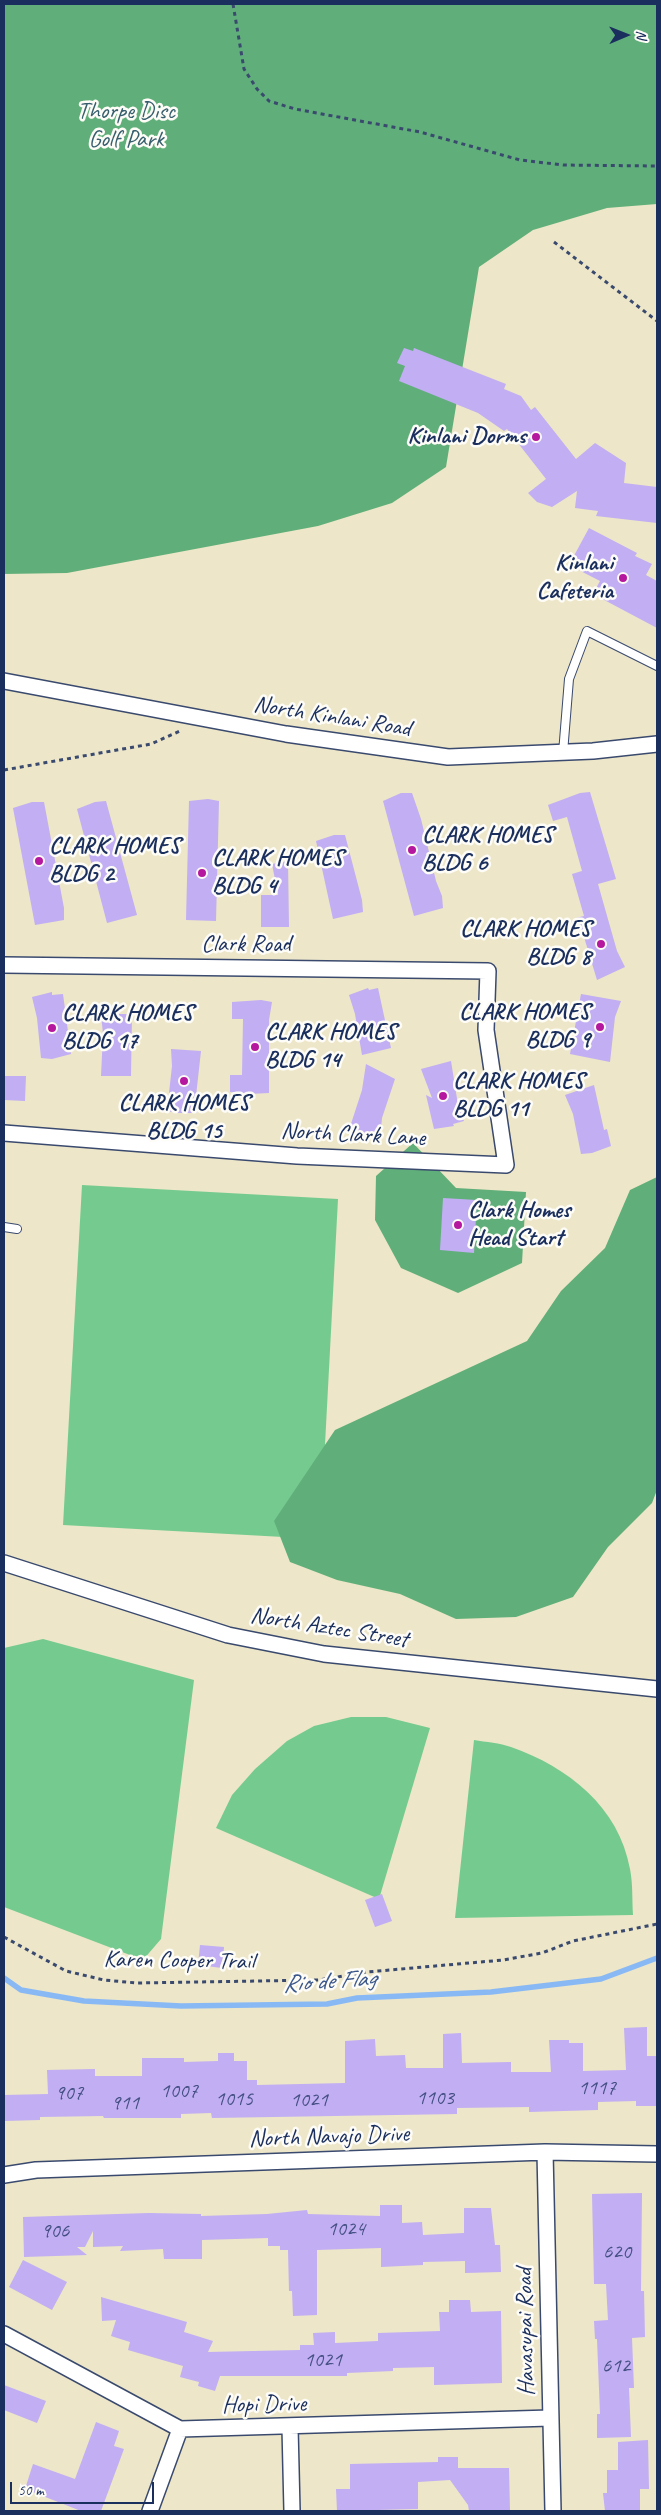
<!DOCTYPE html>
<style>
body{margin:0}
#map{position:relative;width:661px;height:2515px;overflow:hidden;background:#ede6c8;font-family:Caveat,sans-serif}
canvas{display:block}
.frame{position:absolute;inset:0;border:5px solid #1b2f5e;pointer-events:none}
.north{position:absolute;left:601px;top:10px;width:50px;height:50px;-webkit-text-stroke:4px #fdfcf7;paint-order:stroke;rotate:89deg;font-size:14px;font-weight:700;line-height:20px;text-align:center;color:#1b2f5e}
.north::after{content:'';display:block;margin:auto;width:18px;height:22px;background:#1b2f5e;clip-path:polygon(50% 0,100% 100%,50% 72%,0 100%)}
.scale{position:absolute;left:10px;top:2482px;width:144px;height:22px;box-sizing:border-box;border:2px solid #1b2f5e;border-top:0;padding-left:6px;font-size:15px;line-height:18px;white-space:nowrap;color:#1b2f5e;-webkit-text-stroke:4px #fdfcf7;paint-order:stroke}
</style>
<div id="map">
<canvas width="661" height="2515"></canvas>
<div class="frame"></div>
<div class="north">N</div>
<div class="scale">50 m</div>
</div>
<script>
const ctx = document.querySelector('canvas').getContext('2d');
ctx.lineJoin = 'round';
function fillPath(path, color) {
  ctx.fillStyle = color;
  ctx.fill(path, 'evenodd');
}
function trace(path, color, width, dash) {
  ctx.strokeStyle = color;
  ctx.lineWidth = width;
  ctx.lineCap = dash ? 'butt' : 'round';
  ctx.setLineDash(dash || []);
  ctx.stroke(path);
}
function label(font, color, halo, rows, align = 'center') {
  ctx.font = font + ' Caveat,sans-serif';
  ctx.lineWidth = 5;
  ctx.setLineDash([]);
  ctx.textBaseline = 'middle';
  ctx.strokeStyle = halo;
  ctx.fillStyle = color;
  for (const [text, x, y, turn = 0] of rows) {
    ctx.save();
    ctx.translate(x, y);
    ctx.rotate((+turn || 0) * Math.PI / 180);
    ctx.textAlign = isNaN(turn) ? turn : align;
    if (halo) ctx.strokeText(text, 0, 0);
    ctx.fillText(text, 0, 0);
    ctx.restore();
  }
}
fillPath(new Path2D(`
 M82,1185L338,1199L320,1539L63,1525Z
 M43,1639L194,1680L161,1939L143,1960L4,1907V1648Z
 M351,1717H386L430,1728L379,1899L216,1828L232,1795L255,1769L287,1741L314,1726Z
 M474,1740C486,1742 500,1743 511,1747C568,1767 619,1807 630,1869C633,1884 632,1900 633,1915L455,1918Z`), '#75cb8f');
fillPath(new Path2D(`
 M4,4H657V204L607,208L533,230L479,267L446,467L392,503L318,526L67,573L4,574Z
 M413,1143L456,1188L526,1192L522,1263L458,1293L401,1268L375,1220L376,1176Z
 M657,1177V1490L652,1503L608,1547L573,1597L516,1617L456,1619L400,1594L337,1580L290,1562L274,1521L335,1430L527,1341L561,1291L605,1248L630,1190Z`), '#60af7a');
trace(new Path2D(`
 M4,1978L21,1990L84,2001L181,2006L327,2004L357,1998L491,1992L601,1979L657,1958`), '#89b9f5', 5.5);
fillPath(new Path2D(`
 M404,348L413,351L414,348L506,384L504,389L521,396L531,410L535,407L576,459L595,443L626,463L624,483L657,487V523L596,516L598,511L575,508L577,491L552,507L537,502L528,493L546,479L507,429L504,431L478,413L399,381L405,366L397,363Z
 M589,528L637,553L635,556L652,564L646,575L657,581V628L593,594L600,581L569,565Z
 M590,792L616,879L598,884L617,951L625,967L597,980L584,937L576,918L584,916L572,874L582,871L567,817L553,821L548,805L580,793Z
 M401,793H412L421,819L436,881L442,896L443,908L414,916L383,801Z
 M208,799L219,801L216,921L186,920L189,801Z
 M106,801L137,915L107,923L77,809L95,802Z
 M32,802H44L64,908V920L35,925L13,808Z
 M334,835H345L362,900L363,912L333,919L316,841Z
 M288,861L289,927H261V895H278L272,864Z
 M368,988L369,990L378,988L391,1048L362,1055L355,1014L349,995Z
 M52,992V995L63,994L71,1054L52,1059L41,1058L37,1018L32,997Z
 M581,994L621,1001L615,1017L610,1062L570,1054Z
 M261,1000L272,1002L269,1020V1093L249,1094L230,1092V1075H242L243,1019H232V1002Z
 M101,1014H132L131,1076H101L103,1034Z
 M171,1049L201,1051L196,1096L197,1113H177L167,1111L172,1066Z
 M451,1061L458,1105L464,1121L453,1124L454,1126L434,1129L426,1095L432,1098L421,1069Z
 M366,1064L395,1079L382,1118L380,1138L360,1135L349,1130L362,1090Z
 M4,1076H26L25,1101L4,1100Z
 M594,1085L604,1130L607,1129L611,1146L592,1153L581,1154L573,1114L565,1095Z
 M443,1198L477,1200L474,1253L440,1250Z
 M382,1894L392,1921L375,1927L365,1900Z
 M200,1945L224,1947L222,1968L198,1965Z
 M647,2027V2056H657V2106H636V2101L598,2102V2110L529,2112V2107L457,2108V2114L212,2118L211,2113L181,2114V2118H104L103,2116L40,2117V2120L4,2121V2095L48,2094L47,2070L95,2069V2076H142V2058H184V2062L218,2061V2053H234V2061H247V2080H257V2085L345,2083V2041L375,2039L376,2056L405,2055L406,2068H443V2034L461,2033L462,2063L511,2062V2072H551L549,2040H569V2043H583V2071L626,2070L624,2028Z
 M642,2193L641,2291H644L645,2337L632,2338L634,2388H629L631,2437L597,2438V2414H600L597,2339H595L594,2321L608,2320L606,2284H594L592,2194Z
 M380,2205H402V2223L422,2222L423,2235L464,2233V2208H491L495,2245H500L501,2272L465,2273V2261L423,2262V2265L381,2267V2248L317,2250V2315L293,2316L292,2291H289L288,2250H280V2246H268V2238L202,2240V2259H164L163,2249L120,2251L123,2246L93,2247V2231L85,2247H77L87,2255L24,2257L23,2217L149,2213L201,2214V2216L267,2214L307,2210L308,2214L380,2216Z
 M23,2260L67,2282L52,2310L9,2287Z
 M101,2297L187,2322L184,2332L213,2341L208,2352L300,2350V2345H314L313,2333L335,2332V2343L378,2341V2333L440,2331L439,2312H449V2300H470L471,2312L501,2311L502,2383L434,2385V2367L393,2368V2371L347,2373V2376H220L215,2391L198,2386L199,2382L180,2377L183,2366L128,2350L130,2342L111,2336L116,2320L102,2321Z
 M4,2385L46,2401L37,2423L4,2410Z
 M96,2422L119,2431L114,2446L124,2449L101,2511H81L25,2489L33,2464L75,2479Z
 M648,2440L649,2489H640V2511H605L603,2493H607V2470H618V2442Z
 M438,2457H458V2468H509L510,2511H469L468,2505L450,2480L418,2482V2509L337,2511L336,2489H350V2464L438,2462Z`), '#c1aef3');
const service = new Path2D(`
 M563,753L569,679L587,631L657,666
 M4,1227L17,1229`);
const minor = new Path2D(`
 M4,681L286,734L448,757L593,751L657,744
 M4,965L488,971L486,1030L506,1165L297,1156L4,1133
 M4,1563L228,1635L324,1654L657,1689
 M545,2152L553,2511
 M4,2175L36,2170L545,2152L657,2154
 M4,2334L180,2429L550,2418
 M290,2427L292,2511
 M150,2511L180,2429`);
trace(service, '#3a4a6e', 10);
trace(minor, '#3a4a6e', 18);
trace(new Path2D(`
 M233,4L244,69L257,89L269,101L295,109L420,132L520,160L563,165L657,166
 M554,242L657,321
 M4,770L151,744L180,731
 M4,1937L66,1971L104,1980L137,1983L319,1980L367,1972L503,1960L542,1953L573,1941L657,1924`), '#3a4a6e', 3, [4, 4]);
trace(service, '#fff', 8);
trace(minor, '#fff', 15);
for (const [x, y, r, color] of [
 [536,437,5,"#b5179e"],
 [623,578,5,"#b5179e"],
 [412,850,5,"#b5179e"],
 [39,861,5,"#b5179e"],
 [202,873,5,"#b5179e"],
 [601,944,5,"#b5179e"],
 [600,1027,5,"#b5179e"],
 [52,1028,5,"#b5179e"],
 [255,1047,5,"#b5179e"],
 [184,1081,5,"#b5179e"],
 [443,1096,5,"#b5179e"],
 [458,1225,5,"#b5179e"]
]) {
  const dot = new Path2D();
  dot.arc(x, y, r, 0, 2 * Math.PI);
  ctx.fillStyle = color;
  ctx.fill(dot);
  trace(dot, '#fdfcf7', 2);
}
label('21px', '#444f83', null, [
 ["1117",597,2088],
 ["1007",179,2091],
 ["907",69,2093],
 ["1103",435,2098],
 ["1015",234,2099],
 ["1021",309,2100],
 ["911",125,2103],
 ["1024",346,2229],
 ["906",55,2231],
 ["620",617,2252],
 ["1021",323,2360],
 ["612",616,2366]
]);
label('24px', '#365e6d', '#fdfcf7', [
 ["Thorpe Disc",126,112],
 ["Golf Park",126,140]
]);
label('bold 24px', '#1b2f5e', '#fdfcf7', [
 ["Kinlani Dorms",526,437,"right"],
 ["Kinlani",613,564,"right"],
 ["Cafeteria",613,592,"right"],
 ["CLARK HOMES",422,836],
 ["BLDG 6",422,864],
 ["CLARK HOMES",49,847],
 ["BLDG 2",49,875],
 ["CLARK HOMES",212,859],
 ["BLDG 4",212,887],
 ["CLARK HOMES",591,930,"right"],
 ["BLDG 8",591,958,"right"],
 ["CLARK HOMES",590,1013,"right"],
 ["BLDG 9",590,1041,"right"],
 ["CLARK HOMES",62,1014],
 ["BLDG 17",62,1042],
 ["CLARK HOMES",265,1033],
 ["BLDG 14",265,1061],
 ["CLARK HOMES",453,1082],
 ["BLDG 11",453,1110],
 ["CLARK HOMES",184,1104,"center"],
 ["BLDG 15",184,1132,"center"],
 ["Clark Homes",468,1211],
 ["Head Start",468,1239]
], 'left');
label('24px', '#1b2f5e', '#fdfcf7', [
 ["North Kinlani Road",332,717,9],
 ["Clark Road",246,945],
 ["North Clark Lane",353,1135,3],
 ["North Aztec Street",329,1628,9],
 ["Karen Cooper Trail",179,1961,1],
 ["North Navajo Drive",329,2137,-2],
 ["Havasupai Road",526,2332,-91],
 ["Hopi Drive",264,2405,-1]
]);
label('italic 25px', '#3c588b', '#fdfcf7', [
 ["Rio de Flag",329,1982,-4]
]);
</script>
